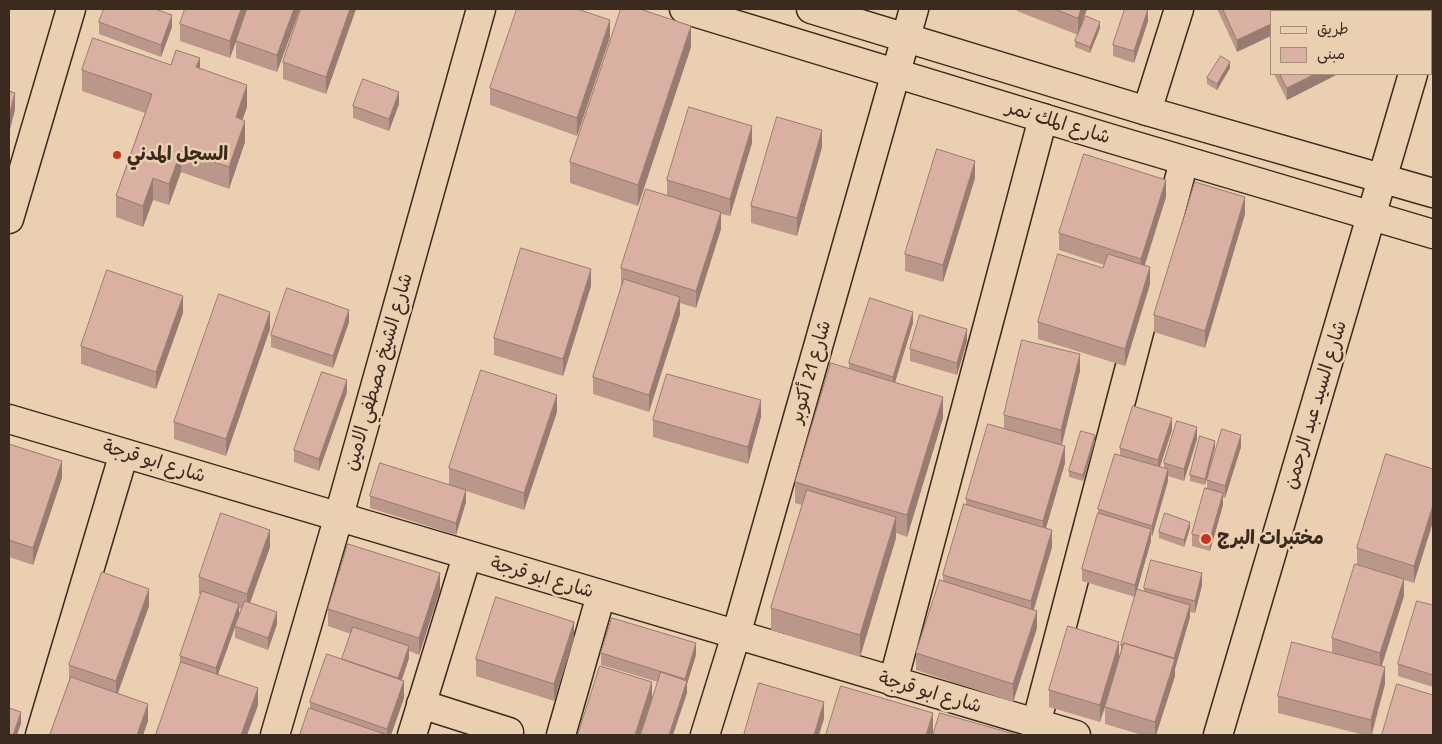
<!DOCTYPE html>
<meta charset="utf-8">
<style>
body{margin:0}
#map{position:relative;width:1442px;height:744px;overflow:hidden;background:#ead0b1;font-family:"Patrick Hand","Playpen Sans Arabic",sans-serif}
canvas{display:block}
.frame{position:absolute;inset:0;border:10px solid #3b2a1e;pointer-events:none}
.legend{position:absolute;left:1270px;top:10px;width:162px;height:65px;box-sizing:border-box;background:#ead0b1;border:1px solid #a48e76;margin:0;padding:6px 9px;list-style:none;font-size:15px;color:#3b2a1e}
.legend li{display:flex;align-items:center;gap:10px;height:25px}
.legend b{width:25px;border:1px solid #a48e76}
</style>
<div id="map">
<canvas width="1442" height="744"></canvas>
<div class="frame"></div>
<ul class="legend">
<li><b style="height:6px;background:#ead0b1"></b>طريق</li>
<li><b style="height:14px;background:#d9b0a2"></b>مبنى</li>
</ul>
</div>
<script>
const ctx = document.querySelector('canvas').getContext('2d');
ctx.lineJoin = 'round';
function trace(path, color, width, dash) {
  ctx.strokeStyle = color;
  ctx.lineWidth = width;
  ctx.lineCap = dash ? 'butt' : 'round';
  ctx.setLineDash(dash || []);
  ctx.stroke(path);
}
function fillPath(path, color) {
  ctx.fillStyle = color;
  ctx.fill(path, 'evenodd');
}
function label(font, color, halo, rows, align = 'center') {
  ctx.font = font + ' "Patrick Hand","Playpen Sans Arabic",sans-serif';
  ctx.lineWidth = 5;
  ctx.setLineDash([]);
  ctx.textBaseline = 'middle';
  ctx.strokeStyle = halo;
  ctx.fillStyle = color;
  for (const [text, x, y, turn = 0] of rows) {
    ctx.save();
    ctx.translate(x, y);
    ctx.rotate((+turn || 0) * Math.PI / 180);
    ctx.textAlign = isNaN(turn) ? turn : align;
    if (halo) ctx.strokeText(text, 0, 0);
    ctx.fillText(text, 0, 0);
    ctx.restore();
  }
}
const minor = new Path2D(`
 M1431,16L1433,9
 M1147,111L1179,9
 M9,219L71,9
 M9,419L1076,735
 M893,682L1043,118
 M421,704L509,732
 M1036,724L1184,161
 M40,735L124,453
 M275,735L338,519L481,9
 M412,735L467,556
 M561,735L601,595
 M705,735L736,635L914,9
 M1218,735L1413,74`);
const highway = new Path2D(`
 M684,9L1112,139L1433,234
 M811,9L1147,111L1433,193`);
trace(minor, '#3b2a1e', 31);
trace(highway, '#3b2a1e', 31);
trace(minor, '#ead0b1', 28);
trace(highway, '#ead0b1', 28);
fillPath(new Path2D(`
 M185,9H300L277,72L236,58V42L230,58L180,41V24Z
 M301,9H356L326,94L283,79V62Z
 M1017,9H1087L1079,31L1100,28L1090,53L1075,47V41L1078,35L1017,11Z
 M1217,9H1301L1296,11H1271L1237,52Z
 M1148,21L1134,63L1113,56V45Z
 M99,22L172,27L161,57L99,34Z
 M610,37L577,136L490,105V88Z
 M691,47L638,206L570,183V162Z
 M171,65L200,68L247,107L242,120L245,142L229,189L181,172L169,205L153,200L143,227L116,217V196L145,113L82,91V70Z
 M1230,68L1217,90L1207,84V78Z
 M1274,74H1336V75L1287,100Z
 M399,104L389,131L353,118V106Z
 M752,143L730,216L721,214V229L696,308L680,303V314L649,412L593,394V377L622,285H621V268L667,195V180Z
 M822,147L797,236L751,223V206Z
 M975,178L943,282L905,271V254Z
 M1166,197L1145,265L1150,284L1125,366L1038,339V322L1103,268L1104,265L1059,250V233Z
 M1245,214L1205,348L1154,332V315Z
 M591,286L563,376L494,355V338Z
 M183,313L156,389L81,364V346Z
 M349,322L333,368L271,347V335Z
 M913,323L895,382L943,418L907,537L896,533V538L860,657L771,630V608L802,505L795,503V482L849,368V363Z
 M270,329L226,456L174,439V422Z
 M967,341L957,375L910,361V349Z
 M1080,371L1062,445L1065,463L1046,528L1052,547L1034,610L1037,628L1013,702L916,670V653L943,581V575L966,505V499L1004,428V415Z
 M347,392L319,471L294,462V450Z
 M557,412L524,510L466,491V502L456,535L370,508V496L449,484V468Z
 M761,417L748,464L653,437V420Z
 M1172,430L1160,467L1164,468V463L1197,439L1184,481L1168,476V481L1151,537V541L1135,597L1082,581V569L1098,514V509L1120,455V448Z
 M1095,441L1083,481L1069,477V471Z
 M9,444L62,478L33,565L9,557Z
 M1215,447L1205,485L1190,481V475Z
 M1241,447L1225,498L1223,497V505L1210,551L1192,546V534L1207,488V480Z
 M1433,469L1414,583L1404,580V596L1382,666L1385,684L1372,735H1364L1278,713V696L1332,653V638L1357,564V548Z
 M1190,528L1184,547L1159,538V532Z
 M270,547L250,603L277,624L268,650L235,638V626L242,609L239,608V616L218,674L258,705L247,735H156L180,666V656L201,595L199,594V577Z
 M1202,585L1195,613L1190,612V617L1175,669V676L1156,735H1142L1105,724V708L1100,722L1049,707V690L1119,659L1121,654V645L1144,591V588Z
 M440,590L419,655L409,651V658L402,680L404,698L391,735H300L310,709V702L342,659L351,634L328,626V609Z
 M1433,605V687L1398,676V664Z
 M149,606L118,693L148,721L143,735H50L69,682V665Z
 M574,639L554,701L476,676V659Z
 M601,653L696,655L687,684V693L658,682L601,665Z`), '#bb978b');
fillPath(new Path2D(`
 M241,9H247L230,58V41Z
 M294,9H300L277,72V55Z
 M350,9H356L326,94V77Z
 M1081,9H1087L1078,35V18Z
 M1148,9V21L1134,63V51Z
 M1281,9H1301L1296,11H1281Z
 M172,15V27L161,57V45Z
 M610,20V37L577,136V118Z
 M1100,22V28L1090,53V47Z
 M1271,24V36L1237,52V40Z
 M691,26V47L638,206V185Z
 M200,58V79L196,67Z
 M1230,62V68L1217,90V84Z
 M1315,74H1336V75L1287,100V88Z
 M247,85V107L236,139V117Z
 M399,92V104L389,131V119Z
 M15,93V110L9,133V116Z
 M245,121V142L229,189V167Z
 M752,126V143L730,216V199Z
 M822,130V147L797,236V218Z
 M181,151V172L169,205V184Z
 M975,161V178L943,282V265Z
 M153,178V200L143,227V206Z
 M1166,180V197L1141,276V259Z
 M1245,197V214L1205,348V331Z
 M721,212V229L696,308V291Z
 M1150,267V284L1125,366V349Z
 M591,269V286L563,376V359Z
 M183,296V313L156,389V372Z
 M680,297V314L649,412V395Z
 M349,310V322L333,368V356Z
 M270,312V329L226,456V439Z
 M913,312V323L893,389V377Z
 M967,329V341L957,375V363Z
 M1080,354V371L1061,447V430Z
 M347,380V392L319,471V459Z
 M557,395V412L524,510V493Z
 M943,397V418L907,537V515Z
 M761,400V417L748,464V447Z
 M1172,418V430L1158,472V460Z
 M1197,427V439L1184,481V469Z
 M1095,435V441L1083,481V475Z
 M1241,435V447L1225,498V486Z
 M1215,441V447L1205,485V479Z
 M1065,446V463L1043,538V521Z
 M62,461V478L33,565V548Z
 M1168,469V481L1152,537V526Z
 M466,490V502L456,535V523Z
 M1223,493V505L1210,551V539Z
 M1433,505V522L1414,583V566Z
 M896,517V538L860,657V635Z
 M1190,522V528L1184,547V540Z
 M1151,529V541L1135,597V585Z
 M270,530V547L247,611V594Z
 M1052,530V547L1031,618V601Z
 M440,573V590L419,655V638Z
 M1202,573V585L1195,613V601Z
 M1404,579V596L1380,670V653Z
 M149,589V606L116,698V681Z
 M239,604V616L216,680V668Z
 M1190,605V617L1175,669V676L1156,735H1155V722Z
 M1037,611V628L1013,702V684Z
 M277,612V624L268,650V638Z
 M574,622V639L554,701V684Z
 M1119,642V659L1100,722V705Z
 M696,643V655L687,684V693L673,735H669L685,687V679Z
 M409,646V658L398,691V679Z
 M1385,667V684L1371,735V720Z
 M404,681V698L391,735H387V729Z
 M652,682V699L640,735H635Z
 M258,688V705L247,735H241Z
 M824,702V719L819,735H814Z
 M148,704V721L143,735H137Z
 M21,712V724L17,735H13Z
 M933,713V734L932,735H926Z`), '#987b71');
const building = new Path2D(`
 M104,9H155L172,15L161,45L99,22Z
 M185,9H241L230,41L180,24Z
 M247,9H294L277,55L236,41Z
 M301,9H350L326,77L283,62Z
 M517,9H577L610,20L577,118L490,88Z
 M621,9H640L691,26L638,185L570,162Z
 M1055,9H1081L1078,18Z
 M1125,9H1148L1134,51L1113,45Z
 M1223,9H1278L1279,11H1271V24L1237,40Z
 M1086,16L1100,22L1090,47L1075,41Z
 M93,38L171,65L176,50L200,58L196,67L247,85L236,117L245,121L229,167L181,151L169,184L153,178L143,206L116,196L152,94L82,70Z
 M1221,56L1230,62L1217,84L1207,78Z
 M1280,74H1315L1287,88Z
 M363,79L399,92L389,119L353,106Z
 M9,91L15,93L9,116Z
 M689,107L752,126L730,199L667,180Z
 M777,117L822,130L797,218L751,206Z
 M937,149L975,161L943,265L905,254Z
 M1084,154L1166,180L1141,259L1059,233Z
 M1195,182L1245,197L1205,331L1154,315Z
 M646,189L721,212L696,291L621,268Z
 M521,248L591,269L563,359L494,338Z
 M1058,254L1103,268L1108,254L1150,267L1125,349L1038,322Z
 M107,270L183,296L156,372L81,346Z
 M624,279L680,297L649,395L593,377Z
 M287,288L349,310L333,356L271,335Z
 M219,294L270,312L226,439L174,422Z
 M870,298L913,312L893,377L849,363Z
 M920,315L967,329L957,363L910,349Z
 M1022,340L1080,354L1061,430L1004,415Z
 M831,363L943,397L907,515L795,482Z
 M481,370L557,395L524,493L449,468Z
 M322,372L347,380L319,459L294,450Z
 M667,374L761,400L748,447L653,420Z
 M1133,406L1172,418L1158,460L1120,448Z
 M1177,421L1197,427L1184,469L1164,463Z
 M988,424L1065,446L1043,521L966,499Z
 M1222,429L1241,435L1225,486L1207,480Z
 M1081,431L1095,435L1083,475L1069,471Z
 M1200,436L1215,441L1205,479L1190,475Z
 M9,444L62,461L33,548L9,540Z
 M1115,454L1168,469L1152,526L1098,509Z
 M1386,454L1433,469V505L1414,566L1357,548Z
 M380,463L466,490L456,523L370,496Z
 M1205,488L1223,493L1210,539L1192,534Z
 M807,490L896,517L860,635L771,608Z
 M964,504L1052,530L1031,601L943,575Z
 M221,513L270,530L247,594L199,577Z
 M1098,513L1151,529L1135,585L1082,569Z
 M1165,513L1190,522L1184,540L1159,532Z
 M348,544L440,573L419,638L328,609Z
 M1151,560L1202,573L1195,601L1144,588Z
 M1355,564L1404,579L1380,653L1332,638Z
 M102,572L149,589L116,681L69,665Z
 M940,580L1037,611L1013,684L916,653Z
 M1137,589L1190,605L1174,658L1124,643L1123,645H1121Z
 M202,591L239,604L216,668L180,656Z
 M496,597L574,622L554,684L476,659Z
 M245,601L277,612L268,638L235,626Z
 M1417,601L1433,605V675L1398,664Z
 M612,618L696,643L685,679L601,653Z
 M1068,626L1119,642L1100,705L1049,690Z
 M353,627L409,646L398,678L342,659Z
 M1292,642L1385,667L1371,720L1278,696Z
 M1124,643L1175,659L1155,722L1105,707Z
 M327,654L404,681L387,729L310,702Z
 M181,662L258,688L241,735H156Z
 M600,666L652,682L635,735H578Z
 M661,672L687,681L669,735H641Z
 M71,677L148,704L137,735H50Z
 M759,683L824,702L814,735H744Z
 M1397,684L1433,695V735H1382Z
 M841,686L933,713L926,735H826Z
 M9,708L21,712L13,735H9Z
 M309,708L387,735H300Z
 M940,713L1018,735H933Z`);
fillPath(building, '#d9b0a2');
trace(building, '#987b71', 1);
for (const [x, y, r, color] of [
 [117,155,5,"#c8321e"],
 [1206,539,6,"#c8321e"]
]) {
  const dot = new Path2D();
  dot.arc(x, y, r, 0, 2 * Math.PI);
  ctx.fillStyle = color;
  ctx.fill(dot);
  trace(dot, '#ead0b1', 2);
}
label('19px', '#3b2a1e', '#ead0b1', [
 ["شارع المك نمر",1058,123,17],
 ["شارع الشيخ مصطفي الامين",379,372,-74],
 ["شارع 21 أكتوبر",811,372,-74],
 ["شارع السيد عبد الرحمن",1316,405,-73],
 ["شارع ابو قرجة",154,462,17],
 ["شارع ابو قرجة",542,578,16],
 ["شارع ابو قرجة",930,693,16]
]);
label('bold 19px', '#3b2a1e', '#ead0b1', [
 ["السجل المدني",127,155],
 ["مختبرات البرج",1217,539]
], 'left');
</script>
